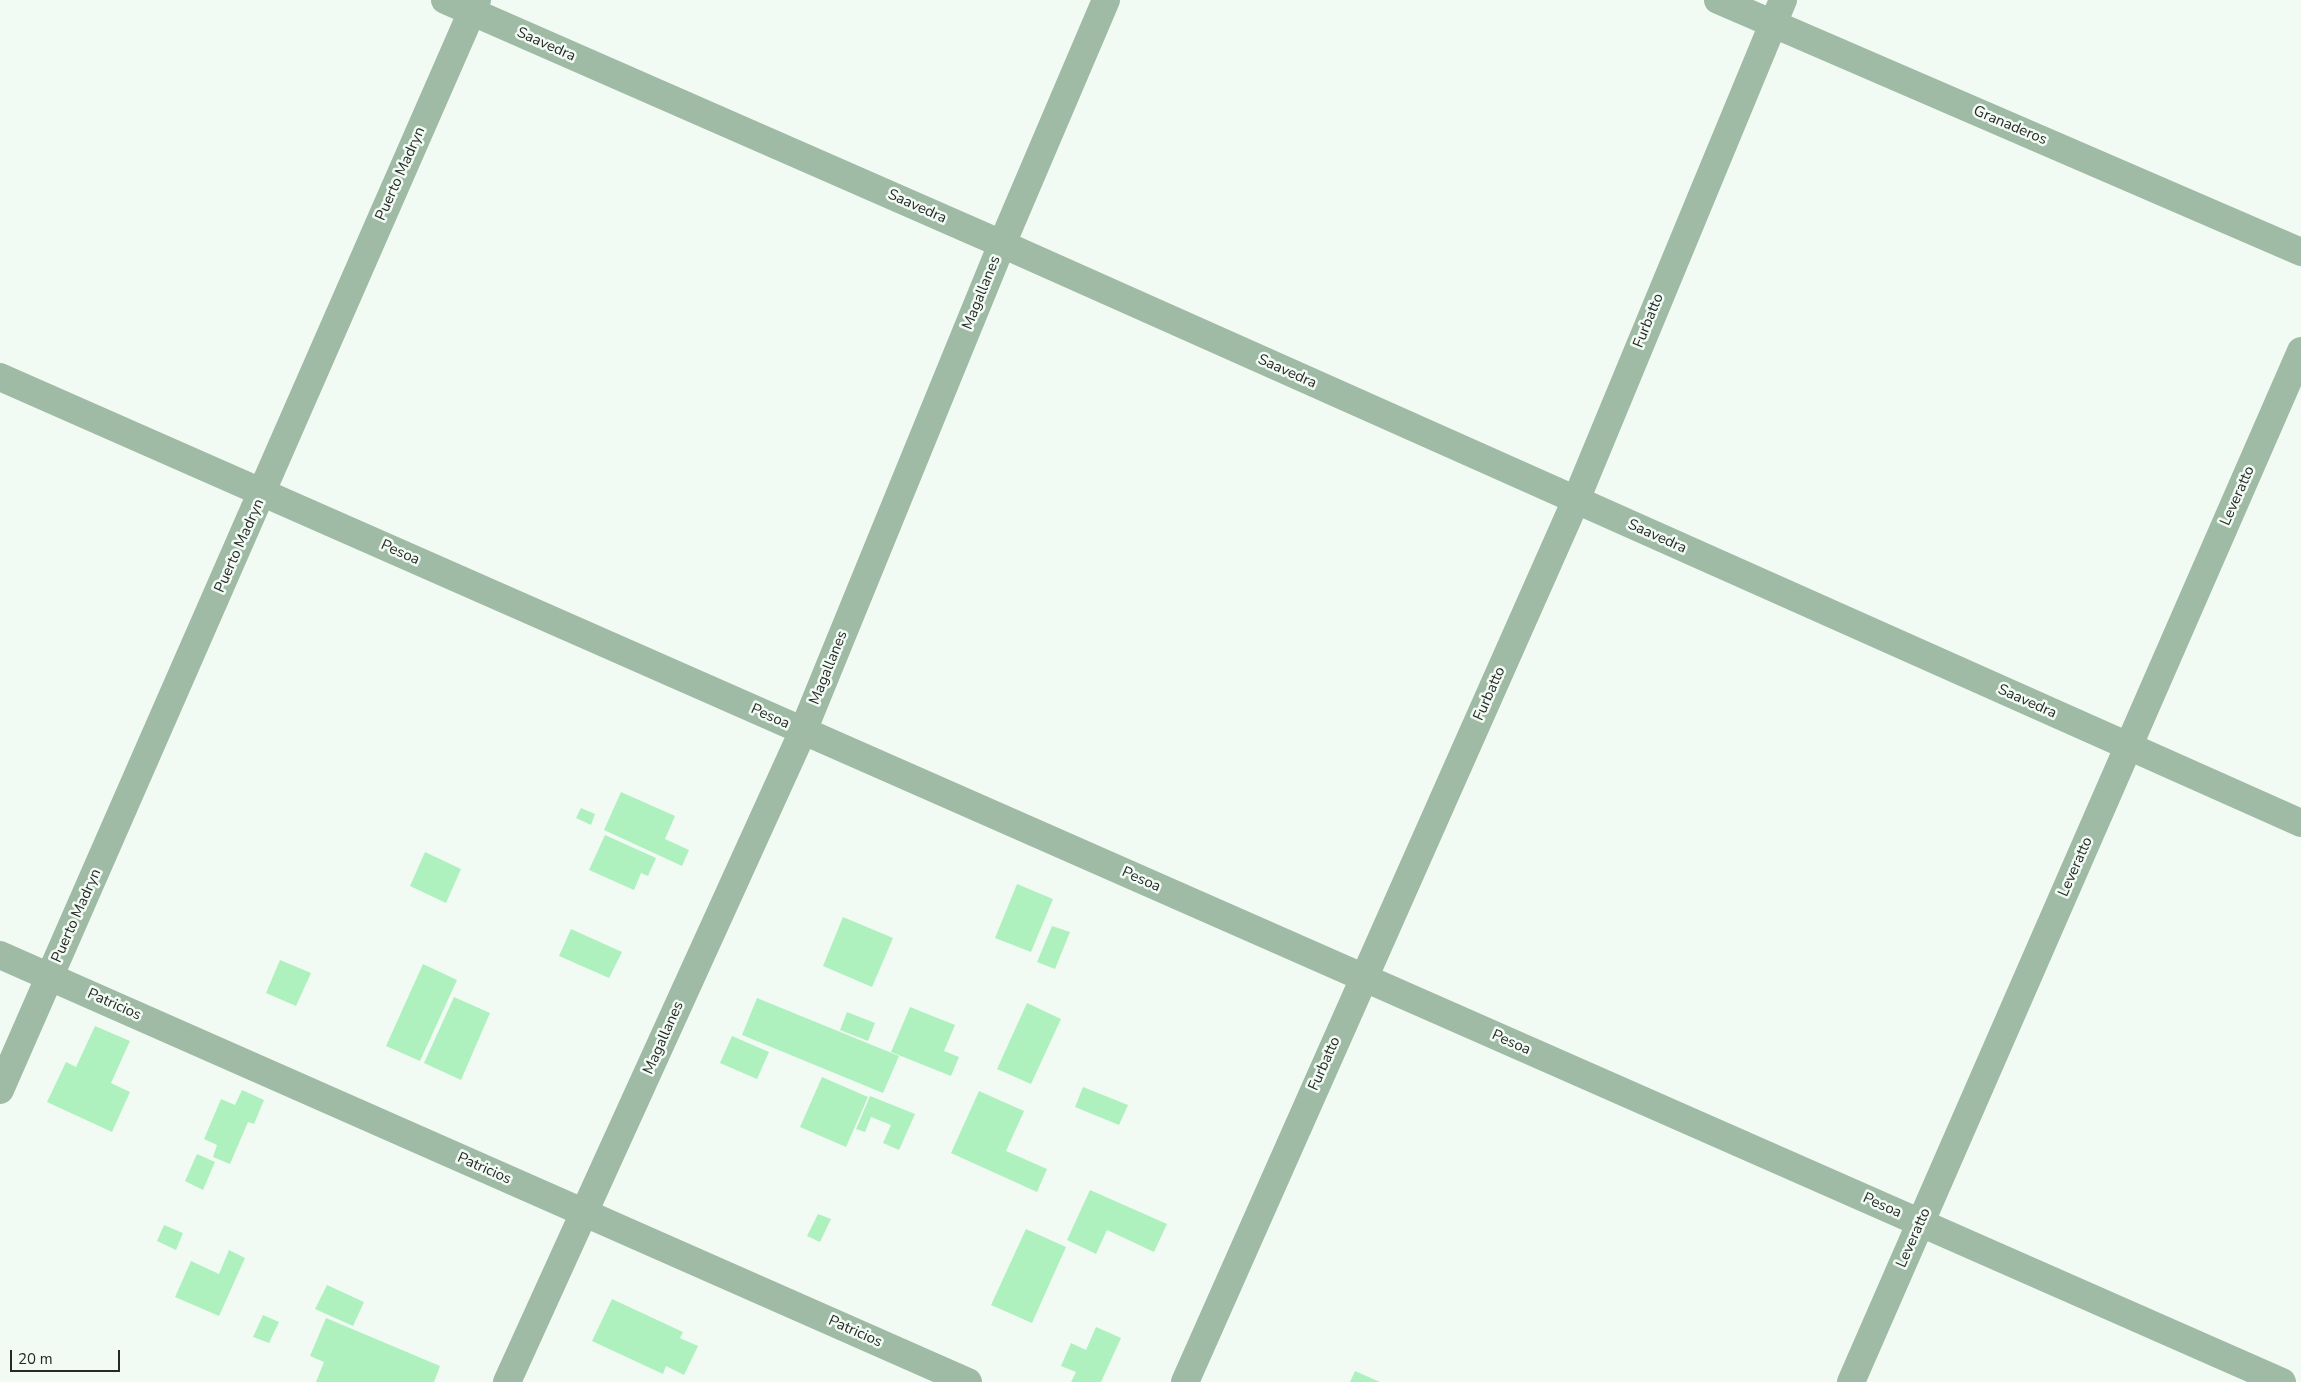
<!DOCTYPE html>
<style>
body{margin:0}
#map{position:relative;width:2301px;height:1382px;overflow:hidden;background:#f1fbf3;font-family:"Nunito Sans",sans-serif}
canvas{display:block}
.scale{position:absolute;left:10px;top:1350px;width:110px;height:22px;box-sizing:border-box;border:2px solid #262926;border-top:0;padding-left:6px;font-size:15px;line-height:18px;white-space:nowrap;color:#262926;-webkit-text-stroke:4px #f1fbf3;paint-order:stroke}
</style>
<div id="map">
<canvas width="2301" height="1382"></canvas>
<div class="scale">20 m</div>
</div>
<script>
const ctx = document.querySelector('canvas').getContext('2d');
ctx.lineJoin = 'round';
function fillPath(path, color) {
  ctx.fillStyle = color;
  ctx.fill(path, 'evenodd');
}
function trace(path, color, width, dash) {
  ctx.strokeStyle = color;
  ctx.lineWidth = width;
  ctx.lineCap = dash ? 'butt' : 'round';
  ctx.setLineDash(dash || []);
  ctx.stroke(path);
}
function label(font, color, halo, rows, align = 'center') {
  ctx.font = font + ' "Nunito Sans",sans-serif';
  ctx.lineWidth = 5;
  ctx.setLineDash([]);
  ctx.textBaseline = 'middle';
  ctx.strokeStyle = halo;
  ctx.fillStyle = color;
  for (const [text, x, y, turn = 0] of rows) {
    ctx.save();
    ctx.translate(x, y);
    ctx.rotate((+turn || 0) * Math.PI / 180);
    ctx.textAlign = isNaN(turn) ? turn : align;
    if (halo) ctx.strokeText(text, 0, 0);
    ctx.fillText(text, 0, 0);
    ctx.restore();
  }
}
fillPath(new Path2D(`
 M621,792L675,816L665,839L689,850L682,866L604,830Z
 M581,808L595,814L591,825L576,818Z
 M605,835L656,858L648,876L641,873L634,890L589,870Z
 M425,852L461,869L446,903L410,886Z
 M1017,884L1053,899L1031,952L995,938Z
 M843,917L893,938L872,987L823,966Z
 M1052,926L1070,932L1055,969L1037,962Z
 M571,929L622,952L609,978L559,956Z
 M280,960L311,973L296,1006L266,993Z
 M423,964L457,980L420,1061L386,1046Z
 M454,997L490,1013L461,1080L424,1063Z
 M757,998L899,1056L883,1093L742,1035Z
 M1027,1003L1061,1019L1031,1084L997,1069Z
 M910,1007L955,1025L944,1051L959,1057L951,1076L891,1052Z
 M847,1012L875,1023L868,1041L840,1030Z
 M95,1026L130,1041L111,1083L130,1092L112,1132L47,1102L66,1062L76,1067Z
 M732,1036L769,1052L757,1079L720,1063Z
 M822,1077L868,1097L846,1147L800,1127Z
 M1083,1087L1128,1105L1119,1125L1075,1107Z
 M242,1090L264,1100L254,1124L248,1122L230,1164L213,1157L217,1145L204,1139L221,1099L235,1105Z
 M979,1091L1024,1111L1006,1151L1047,1169L1037,1192L951,1153Z
 M870,1096L915,1114L899,1150L883,1143L891,1125L871,1117L865,1132L856,1129Z
 M197,1154L215,1162L203,1190L185,1181Z
 M1090,1190L1167,1224L1154,1252L1107,1230L1096,1254L1067,1240Z
 M818,1214L831,1219L820,1242L807,1236Z
 M164,1225L183,1233L176,1250L157,1241Z
 M1026,1229L1066,1247L1032,1323L991,1305Z
 M229,1250L245,1258L219,1316L175,1297L191,1261L219,1274Z
 M327,1285L364,1302L353,1326L315,1309Z
 M612,1299L683,1332L680,1338L698,1346L684,1375L666,1366L663,1374L592,1341Z
 M263,1315L279,1322L269,1343L253,1337Z
 M326,1318L440,1366L434,1382H316L324,1362L310,1356Z
 M1096,1327L1121,1338L1101,1382H1071L1076,1372L1061,1366L1071,1343L1086,1350Z
 M1355,1371L1380,1382H1350Z`), '#aef1be');
trace(new Path2D(`
 M445,0L1002,244L2301,823
 M1718,0L2301,252
 M0,377L2282,1382
 M0,955L968,1382
 M0,1090L477,0
 M507,1382L803,731L1002,244L1106,0
 M1185,1382L1576,500L1783,0
 M1851,1382L2301,351`), '#9fbba5', 28);
label('15px', '#262926', '#f1fbf3', [
 ["Saavedra",546,45,24],
 ["Granaderos",2010,126,23],
 ["Puerto Madryn",401,174,-66],
 ["Saavedra",917,207,24],
 ["Magallanes",982,293,-68],
 ["Furbatto",1649,321,-68],
 ["Saavedra",1287,372,24],
 ["Leveratto",2238,496,-66],
 ["Saavedra",1657,537,24],
 ["Puerto Madryn",240,546,-66],
 ["Pesoa",400,553,24],
 ["Magallanes",829,668,-68],
 ["Furbatto",1490,694,-66],
 ["Saavedra",2027,702,24],
 ["Pesoa",770,717,24],
 ["Leveratto",2076,867,-66],
 ["Pesoa",1141,880,24],
 ["Puerto Madryn",77,916,-66],
 ["Patricios",114,1005,24],
 ["Magallanes",664,1038,-66],
 ["Pesoa",1511,1043,24],
 ["Furbatto",1325,1064,-66],
 ["Patricios",484,1169,24],
 ["Pesoa",1882,1206,24],
 ["Leveratto",1914,1238,-66],
 ["Patricios",855,1332,24]
]);
</script>
